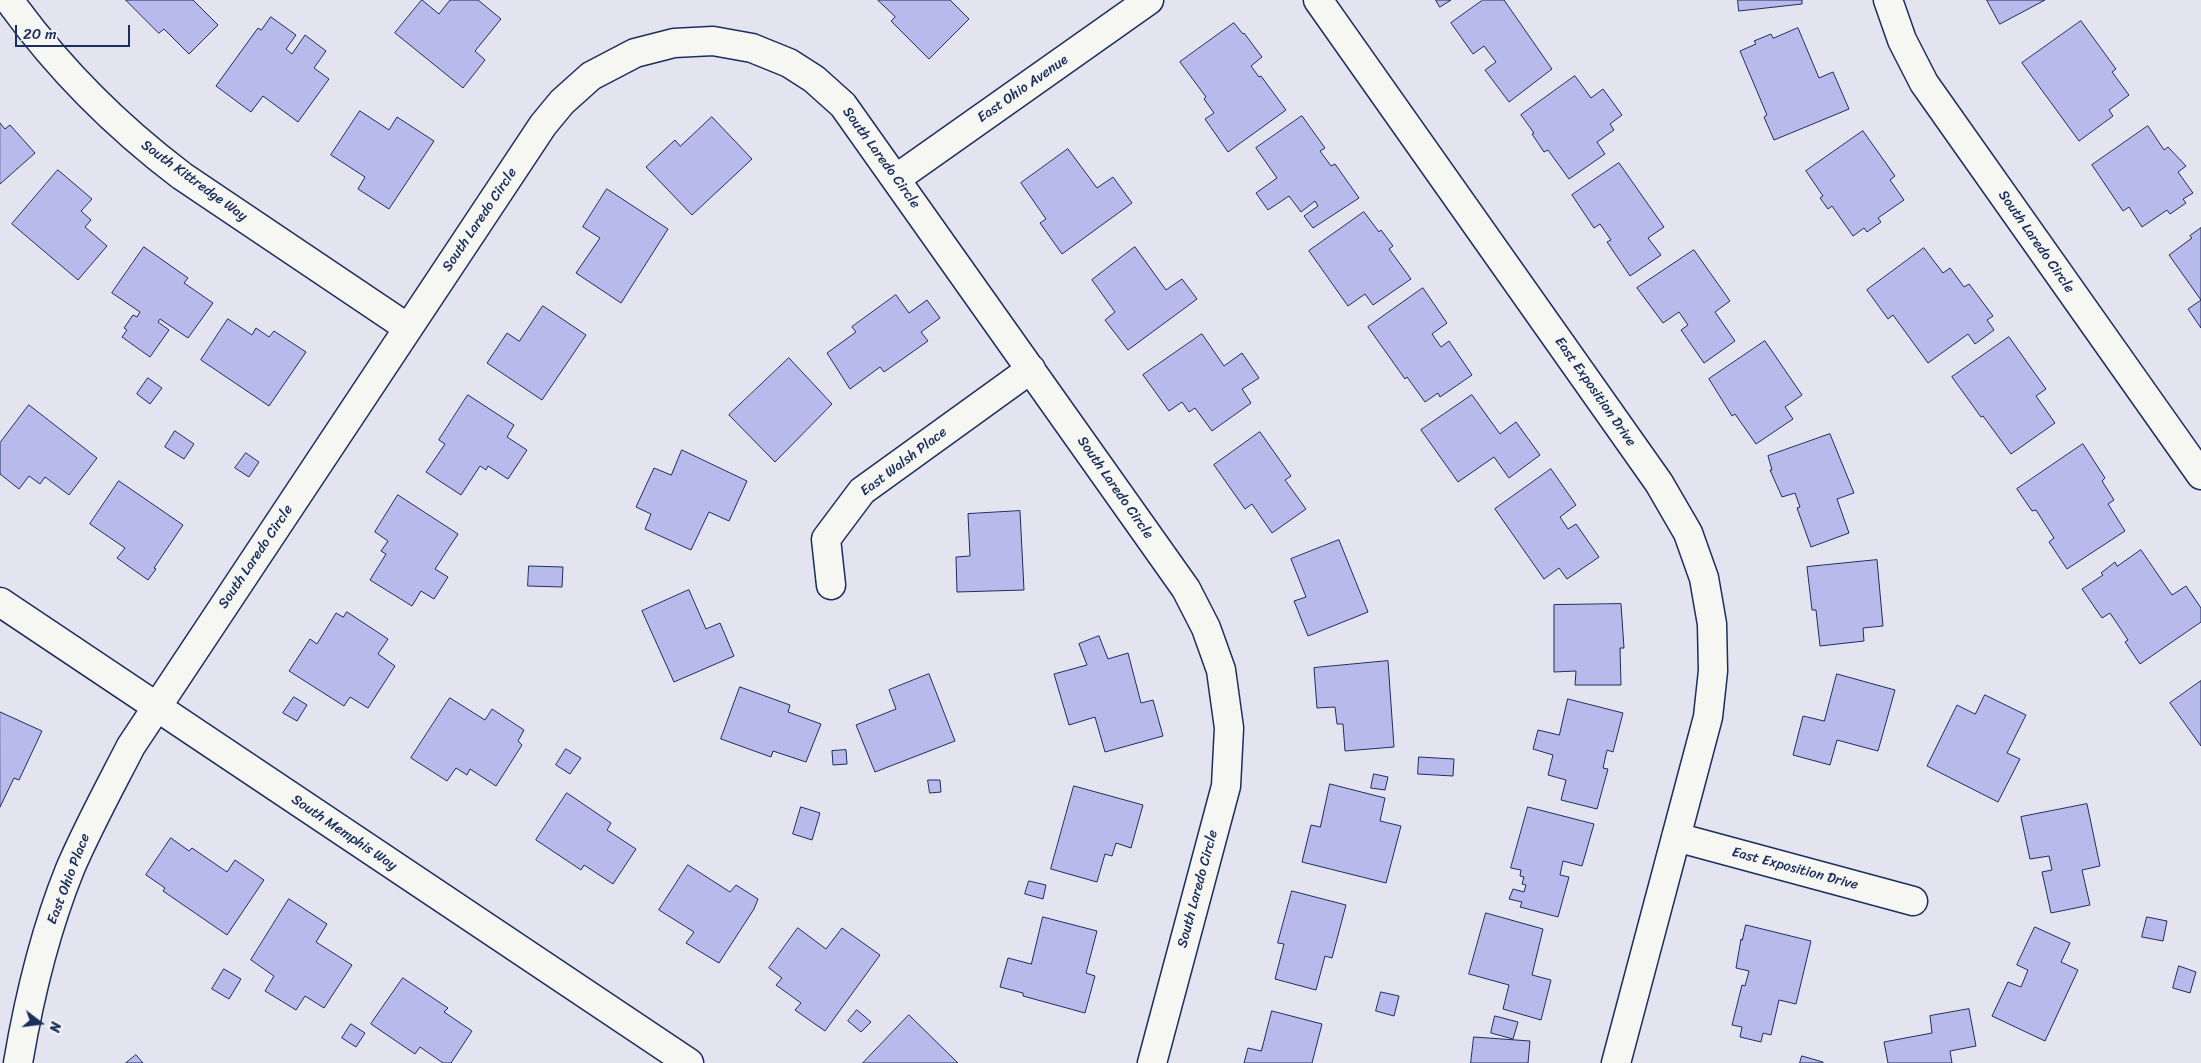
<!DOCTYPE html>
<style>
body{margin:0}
#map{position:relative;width:2201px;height:1063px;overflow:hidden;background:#e4e4f0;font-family:Sriracha,sans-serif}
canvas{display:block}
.north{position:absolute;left:15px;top:998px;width:50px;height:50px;-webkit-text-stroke:4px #f6f6f2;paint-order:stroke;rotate:105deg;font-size:14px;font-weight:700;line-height:20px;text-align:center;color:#1b2f5e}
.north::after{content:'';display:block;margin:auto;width:18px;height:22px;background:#1b2f5e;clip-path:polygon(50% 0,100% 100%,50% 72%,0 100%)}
.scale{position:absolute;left:15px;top:25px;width:115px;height:22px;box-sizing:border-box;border:2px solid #1b2f5e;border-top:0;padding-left:6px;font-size:15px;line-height:18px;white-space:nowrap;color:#1b2f5e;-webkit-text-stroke:4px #f6f6f2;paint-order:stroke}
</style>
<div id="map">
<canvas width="2201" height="1063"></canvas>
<div class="north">N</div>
<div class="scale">20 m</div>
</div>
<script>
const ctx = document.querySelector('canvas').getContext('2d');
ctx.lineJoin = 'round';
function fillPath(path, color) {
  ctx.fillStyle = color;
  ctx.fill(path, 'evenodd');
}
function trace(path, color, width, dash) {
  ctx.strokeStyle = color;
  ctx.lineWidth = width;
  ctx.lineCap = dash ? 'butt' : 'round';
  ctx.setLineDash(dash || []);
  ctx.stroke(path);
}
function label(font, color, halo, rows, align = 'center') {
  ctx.font = font + ' Sriracha,sans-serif';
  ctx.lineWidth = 4;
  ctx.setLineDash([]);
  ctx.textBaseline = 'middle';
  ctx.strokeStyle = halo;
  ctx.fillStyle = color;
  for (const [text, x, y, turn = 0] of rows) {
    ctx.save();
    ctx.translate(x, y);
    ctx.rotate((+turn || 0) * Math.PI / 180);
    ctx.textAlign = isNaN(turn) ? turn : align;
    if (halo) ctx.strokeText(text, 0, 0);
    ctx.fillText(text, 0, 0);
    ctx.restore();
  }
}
const building = new Path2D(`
 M126,0H193L218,25L189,54L164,29L159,33Z
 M422,0L439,14L450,0H478L501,19L475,51L485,60L463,88L395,33Z
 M878,0H950L969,19L929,59L891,21L895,17Z
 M1436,0H1451L1440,7Z
 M1483,0H1504L1552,69L1509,102L1485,70L1496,62L1484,46L1473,54L1451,23Z
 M1738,0H1802V4L1739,11Z
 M1987,0H2045L2000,24Z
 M271,17L296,35L286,49L292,54L305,35L326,51L314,68L329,79L298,122L263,96L251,112L216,86L258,28L261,30Z
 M2081,21L2116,69L2112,72L2129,95L2109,110L2113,116L2079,141L2022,63Z
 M1234,23L1243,34L1244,33L1262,57L1251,66L1259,77L1261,76L1286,110L1228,152L1205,119L1214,113L1204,99L1206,97L1180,62Z
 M1798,28L1819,78L1833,72L1849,109L1774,140L1764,117L1767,115L1740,51L1756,44L1754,41L1771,34L1773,38Z
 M1575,76L1591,98L1603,89L1622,115L1610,124L1614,130L1597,142L1605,154L1569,179L1548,150L1544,152L1532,134L1534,133L1521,115Z
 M360,111L389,130L397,117L434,141L389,209L358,189L365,177L331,155Z
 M1302,116L1325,148L1320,151L1331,166L1335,164L1359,198L1313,228L1304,216L1318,206L1315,201L1301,212L1289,196L1268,210L1256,193L1277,178L1256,148Z
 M712,117L752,159L692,215L646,167L675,140L680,146Z
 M0,123L5,129L10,125L35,153L0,184Z
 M2148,126L2164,150L2168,147L2186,166L2178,172L2193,193L2183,199L2186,203L2170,214L2167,210L2142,227L2129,207L2123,211L2092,165Z
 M1863,131L1895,176L1890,180L1904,200L1878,218L1881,222L1867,232L1864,228L1853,236L1832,206L1828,209L1820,198L1823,196L1806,171Z
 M1068,149L1097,188L1113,177L1132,203L1062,254L1040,223L1046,219L1021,183Z
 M1619,163L1664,227L1648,238L1661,255L1630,276L1607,242L1611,240L1600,224L1594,228L1572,195Z
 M58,170L92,199L81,211L91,220L85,227L107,246L78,280L12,224Z
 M607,189L668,229L621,303L576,273L600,238L583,227Z
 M1364,212L1379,232L1381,230L1393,246L1389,249L1411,279L1373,305L1365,294L1348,306L1309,251Z
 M2201,228V328L2188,309L2201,300L2169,255L2192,238L2190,236Z
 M144,247L188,278L184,283L213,303L188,338L160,319L158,322L169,330L150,357L122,337L127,330L124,328L133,315L137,317L140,312L112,293Z
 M1135,247L1166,290L1182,279L1197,299L1128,350L1105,320L1115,312L1092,280Z
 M1924,248L1943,273L1950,268L1964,287L1969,284L1993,316L1987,320L1994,330L1975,344L1968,334L1928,363L1893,315L1888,319L1867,290Z
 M1694,250L1730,301L1715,312L1735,341L1704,363L1681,330L1688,325L1679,312L1663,323L1637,288Z
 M1423,288L1447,323L1432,334L1441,347L1449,341L1472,375L1440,397L1438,393L1425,402L1407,377L1405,379L1368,327Z
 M896,295L909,313L927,300L940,318L921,332L928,341L884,372L880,367L850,389L827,353L856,332L852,327Z
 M543,306L586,335L542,400L487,363L507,333L519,341Z
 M228,319L252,335L256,328L269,337L274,331L306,352L269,406L201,360Z
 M1202,334L1224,366L1242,353L1259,378L1242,389L1251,403L1212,431L1195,408L1189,412L1182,402L1169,411L1143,375Z
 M2009,337L2046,389L2036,396L2055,423L2011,454L1983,416L1981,417L1952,377Z
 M1765,341L1802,395L1785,407L1793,419L1756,444L1735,414L1732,416L1709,379Z
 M789,358L832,404L775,462L729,415Z
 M148,378L162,388L150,404L137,394Z
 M468,395L514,425L507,437L527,450L508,479L488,466L486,470L480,466L461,495L426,472L445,444L439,440Z
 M1472,395L1500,434L1516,422L1540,455L1509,478L1494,457L1458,482L1421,430Z
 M29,405L97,458L69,495L45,477L40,484L29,476L19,489L0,474V443Z
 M175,431L194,444L184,459L165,447Z
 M1260,432L1291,476L1285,480L1306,509L1272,533L1252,504L1245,509L1214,465Z
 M1830,434L1854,493L1837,499L1849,533L1811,547L1797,508L1800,507L1795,493L1782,497L1770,470H1772L1768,456Z
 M2083,444L2105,478L2102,481L2114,500L2108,504L2125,531L2067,569L2049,542L2054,538L2036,510L2032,511L2017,489Z
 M682,450L747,481L729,521L709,512L691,550L645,529L651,514L636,507L654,468L671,475Z
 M246,453L259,462L249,477L235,468Z
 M1551,469L1576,505L1560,517L1568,529L1576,524L1599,557L1567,579L1559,568L1544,579L1495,509Z
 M119,481L183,525L154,568L156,569L148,580L117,558L125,548L90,524Z
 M398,495L458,534L435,569L448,577L434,599L421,591L412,606L370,580L386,554L381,551L388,541L375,532Z
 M1020,511L1024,590L957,592L956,557L970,556L968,514Z
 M1339,540L1368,612L1308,636L1294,601L1306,597L1291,559Z
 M2141,550L2172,595L2186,586L2201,608V622L2140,664L2125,642L2128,640L2110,613L2102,618L2082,589L2103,575L2101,573L2115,562L2117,566Z
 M1877,560L1883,626L1863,628L1864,641L1820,646L1816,610H1812L1807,567Z
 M529,566L563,567L562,587L528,586Z
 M689,590L706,629L720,623L734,656L674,682L642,611Z
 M1621,604L1624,648H1620L1621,685H1575L1576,671L1554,672V605Z
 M347,612L388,639L378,654L395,666L368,708L350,697L344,706L289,671L310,639L317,644L336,613L343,617Z
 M1099,636L1108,659L1128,653L1141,703L1153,700L1163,736L1105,752L1095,717L1069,725L1054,674L1087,665L1079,644Z
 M1388,661L1394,747L1345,751L1343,724H1337L1335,707L1317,708L1314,668Z
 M929,674L955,741L875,772L856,725L896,709L889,690Z
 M1837,674L1895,690L1878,751L1837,740L1830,765L1793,755L1803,716L1824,721Z
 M2201,681V746L2170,703Z
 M740,687L790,705L788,712L821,724L806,762L773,751L771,757L721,739Z
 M1985,695L2026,715L2007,753L2020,759L1998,802L1927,766L1957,705L1975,714Z
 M294,697L307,705L297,721L283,713Z
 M450,698L485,720L492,709L524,730L518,741L522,745L496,786L470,769L467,775L456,768L447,781L411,758Z
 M1568,699L1623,713L1613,752L1607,750L1603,768L1608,769L1597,809L1561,800L1566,780L1548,775L1553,755L1533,749L1538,730L1559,735Z
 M0,712L42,731L19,780L14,778L0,807Z
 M566,749L581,758L570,774L556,765Z
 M846,750L847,764L833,765L832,751Z
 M1419,757L1454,759L1453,776L1418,774Z
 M1374,774L1388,777L1385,790L1371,788Z
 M928,780H940L941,792L930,793Z
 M1330,784L1385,798L1380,821L1401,826L1386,883L1302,862L1311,825L1320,827Z
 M1074,786L1143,805L1131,848L1116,843L1112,856L1105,854L1097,882L1051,869Z
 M567,793L611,823L607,830L636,849L613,884L584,865L581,870L536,840Z
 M2087,804L2100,866L2082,870L2090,905L2051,913L2042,872L2052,870L2049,856L2030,859L2021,817Z
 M801,807L820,813L812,840L793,834Z
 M1528,807L1594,824L1582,866L1563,861L1560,875L1569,877L1558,917L1520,907L1522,902L1509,899L1513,889L1524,892L1526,885L1522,884L1524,877L1520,876L1521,870L1511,868Z
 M171,838L189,851L192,848L227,872L235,860L264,880L227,935L163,891L165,888L146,875Z
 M688,865L730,892L736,885L758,899L754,909L719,963L686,943L694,932L659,910Z
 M1029,881L1046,885L1043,899L1025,894Z
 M1292,891L1346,905L1332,958L1325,956L1316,990L1275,979L1284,944L1278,943Z
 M289,899L327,924L316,942L352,965L324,1008L305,996L296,1010L265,991L274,976L251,960Z
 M1486,913L1543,929L1532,975L1551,980L1541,1020L1503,1009L1509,985L1469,974Z
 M1043,917L1097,931L1086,973L1095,976L1085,1013L1023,996V993L1000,987L1008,958L1031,964Z
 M2147,917L2167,921L2163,941L2142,937Z
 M1746,925L1811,941L1796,1004L1779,1000L1771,1035L1763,1033L1761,1042L1740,1037L1742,1027L1732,1025L1742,985L1745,986L1749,971L1736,968L1741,939L1742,940Z
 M2035,927L2070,943L2061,962L2078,970L2045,1041L1992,1016L2008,982L2021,987L2028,970L2017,965Z
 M798,928L826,949L842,928L880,955L825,1031L795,1010L801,1003L776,985L782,978L769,968Z
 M2179,966L2196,972L2190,993L2173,988Z
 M224,969L241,979L229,999L212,989Z
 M403,978L448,1008L444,1012L472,1031L451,1063H443L420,1047L415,1054L371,1024Z
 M1381,992L1399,996L1394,1016L1376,1011Z
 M1969,1009L1976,1046L1950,1051L1952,1063H1888L1884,1042L1932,1033L1930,1016Z
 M857,1010L871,1022L861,1032L848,1021Z
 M1272,1011L1322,1024L1312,1063H1244L1248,1048L1261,1051Z
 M909,1015L958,1063H863Z
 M1495,1016L1518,1022L1513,1039L1491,1033Z
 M351,1024L365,1033L356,1047L342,1038Z
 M1474,1037L1530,1041L1528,1063H1471Z
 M136,1055L143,1063H126Z
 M1802,1056L1823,1062V1063H1800Z`);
fillPath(building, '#b9baec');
trace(building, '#1b2f5e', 1);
const minor = new Path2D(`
 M9,0C57,67 116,126 182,176L408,328
 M1318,0L1659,483L1688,533L1704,578L1712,624L1713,671L1708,717L1616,1063
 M1888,0L1902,40L1924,83L2201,475
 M897,178L1149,0
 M831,585L826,539L862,491L1031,369
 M0,602L689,1063
 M1676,837L1913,901
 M18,1063C29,998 45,931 70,869C88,827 110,787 131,746L543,125L562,102L591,76L635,53L674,43L713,41L752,48L789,63L814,79L843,105L1186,589L1206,628L1221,670L1229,728L1226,786L1152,1063`);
trace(minor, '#1b2f5e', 31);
trace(minor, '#f6f6f2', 28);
label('14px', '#1b2f5e', '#f6f6f2', [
 ["East Ohio Avenue",1023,89,-35],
 ["South Laredo Circle",881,158,54],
 ["South Kittredge Way",194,181,36],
 ["South Laredo Circle",480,220,-56],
 ["South Laredo Circle",2036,242,55],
 ["East Exposition Drive",1595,392,55],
 ["East Walsh Place",904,462,-37],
 ["South Laredo Circle",1115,488,55],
 ["South Laredo Circle",256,557,-56],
 ["South Memphis Way",344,833,34],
 ["East Exposition Drive",1795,869,15],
 ["East Ohio Place",69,879,-69],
 ["South Laredo Circle",1198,889,-75]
]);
</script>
